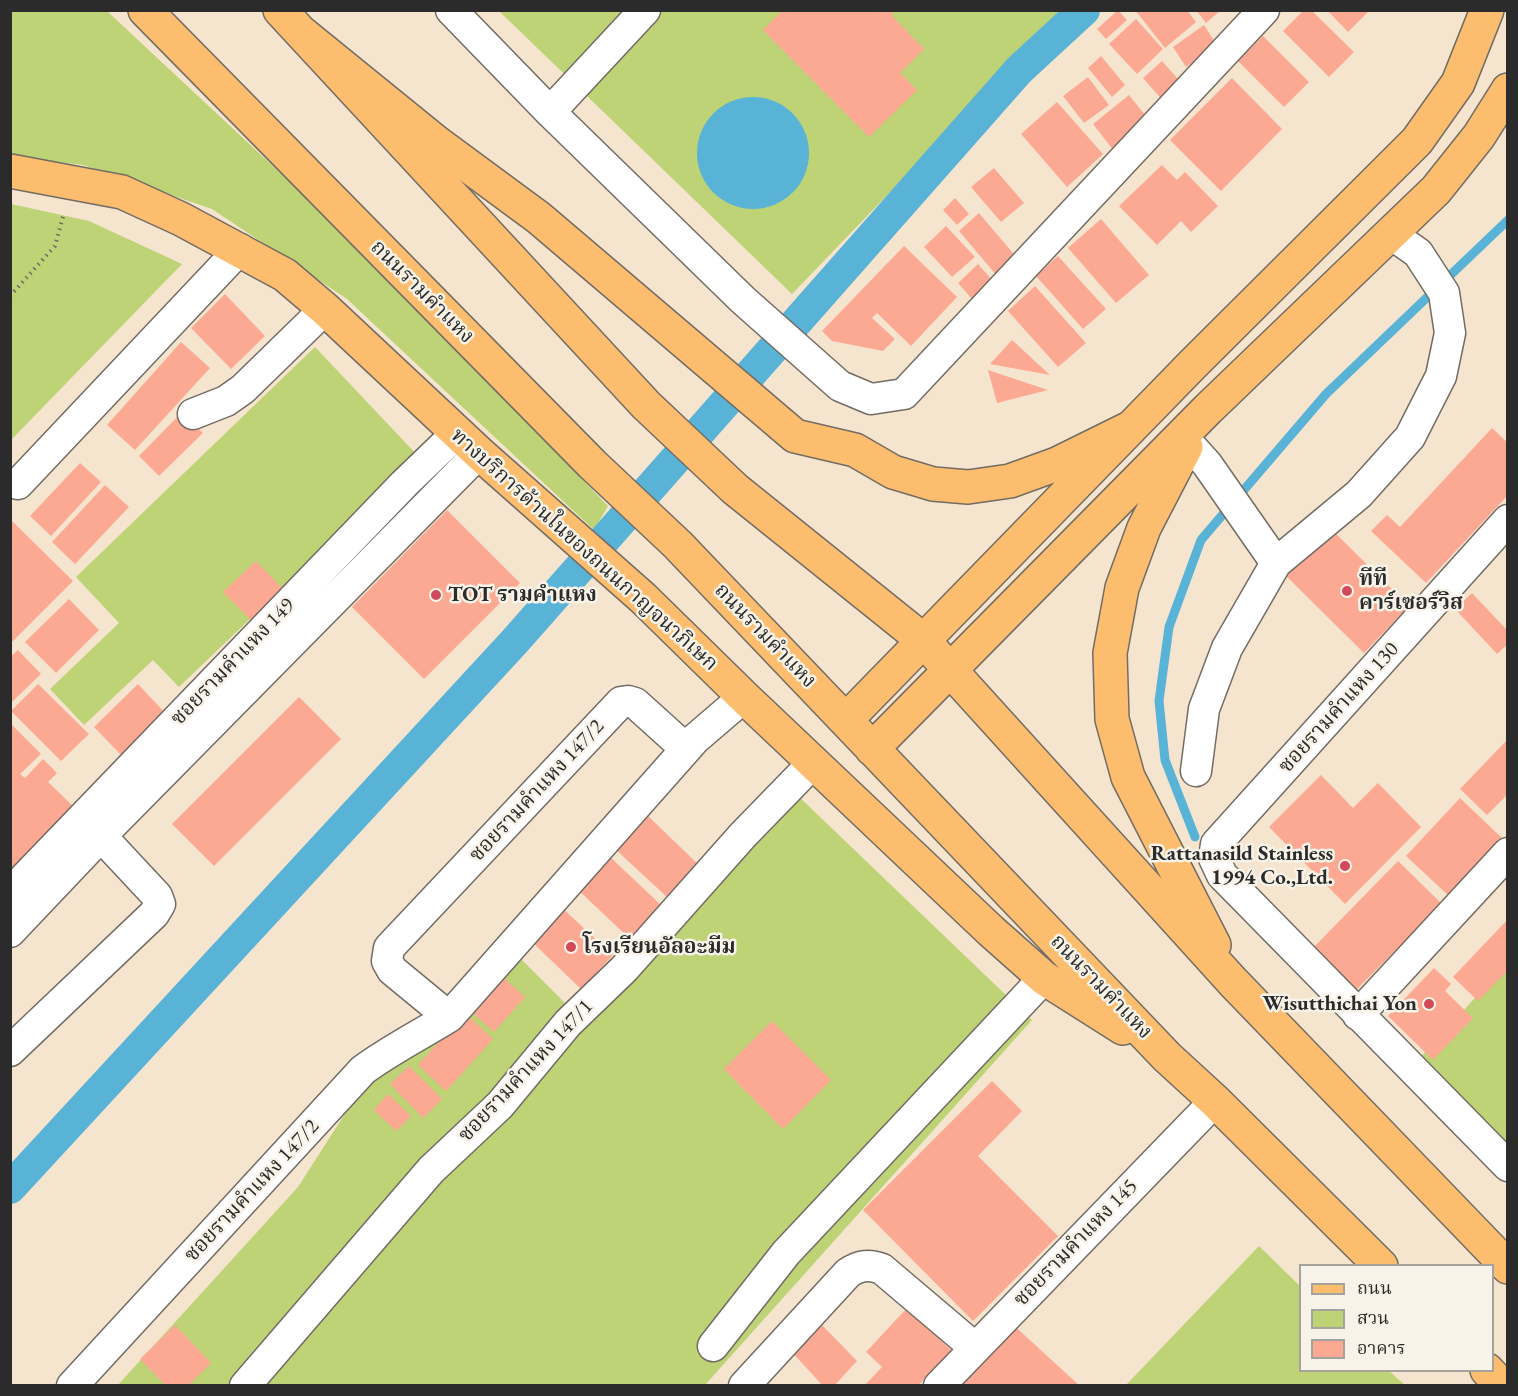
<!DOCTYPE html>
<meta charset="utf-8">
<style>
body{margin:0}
#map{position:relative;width:1518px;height:1396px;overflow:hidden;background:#f5e5ce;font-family:"EB Garamond","Noto Serif Thai",serif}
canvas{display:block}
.frame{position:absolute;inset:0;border:12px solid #2b2b2b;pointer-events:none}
.legend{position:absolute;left:1299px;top:1264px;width:195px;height:108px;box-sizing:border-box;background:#f7f3e8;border:2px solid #a5a39c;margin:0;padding:8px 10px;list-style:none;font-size:18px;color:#2b2b2b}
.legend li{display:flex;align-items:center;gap:12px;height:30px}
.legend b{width:30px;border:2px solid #a5a39c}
</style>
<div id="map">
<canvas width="1518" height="1396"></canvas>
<div class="frame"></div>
<ul class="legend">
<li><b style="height:8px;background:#fcbd6f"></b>ถนน</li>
<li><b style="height:16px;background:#bed276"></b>สวน</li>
<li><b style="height:16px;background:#fca993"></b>อาคาร</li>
</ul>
</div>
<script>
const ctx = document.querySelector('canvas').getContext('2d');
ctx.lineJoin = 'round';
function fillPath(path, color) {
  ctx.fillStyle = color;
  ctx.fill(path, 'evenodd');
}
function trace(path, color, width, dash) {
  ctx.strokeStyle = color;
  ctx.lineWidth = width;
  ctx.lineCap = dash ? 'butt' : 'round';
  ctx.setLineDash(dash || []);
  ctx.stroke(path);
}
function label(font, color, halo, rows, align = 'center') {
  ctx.font = font + ' "EB Garamond","Noto Serif Thai",serif';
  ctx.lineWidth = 5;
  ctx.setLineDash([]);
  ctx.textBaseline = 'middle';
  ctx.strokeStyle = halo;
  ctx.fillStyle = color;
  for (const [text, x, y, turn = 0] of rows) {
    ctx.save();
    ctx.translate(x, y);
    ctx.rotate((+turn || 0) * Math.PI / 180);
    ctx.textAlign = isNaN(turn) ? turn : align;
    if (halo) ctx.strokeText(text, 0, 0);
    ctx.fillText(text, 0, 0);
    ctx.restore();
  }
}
fillPath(new Path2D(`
 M11,11H107L352,240L608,506L594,530L347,299L212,209L83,165L11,157Z
 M499,11H1064L792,294Z
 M11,204L89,221L182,264L11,440Z
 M315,347L419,457L179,687L153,660L84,725L50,689L119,623L76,577Z
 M795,793L1032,1020L705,1385L117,1386L298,1187L368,1078L522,960L583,1021Z
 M1507,963V1148L1416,1062Z
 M1259,1246L1300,1286V1370L1389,1371L1405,1385H1126Z`), '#bed276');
fillPath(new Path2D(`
 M697 153a56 56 0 1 1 112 0a56 56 0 1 1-112 0Z`), '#59b3d6');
trace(new Path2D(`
 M1195,837L1165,760L1159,701L1169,627L1201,540L1326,394L1508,220`), '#59b3d6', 9);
trace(new Path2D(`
 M10,1188L515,641L1019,70L1084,10`), '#59b3d6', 32);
fillPath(new Path2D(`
 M783,10H895L891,15L924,49L900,73L917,90L869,137L763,30Z
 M1118,10L1127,20L1106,39L1097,29Z
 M1135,10H1187L1196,22L1165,48Z
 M1196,10H1221L1206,23Z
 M1304,10H1311L1354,52L1329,77L1283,31Z
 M1327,10H1370L1348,32Z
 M1136,19L1163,49L1137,74L1109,44Z
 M1204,25L1217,45L1186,67L1173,47Z
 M1263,36L1309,82L1284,107L1238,61Z
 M1101,56L1125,85L1112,97L1088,68Z
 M1162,61L1184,86L1165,103L1143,78Z
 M1088,77L1109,105L1084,123L1063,96Z
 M1232,78L1282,129L1221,191L1170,140Z
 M1129,95L1150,121L1114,151L1093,124Z
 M1057,102L1103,154L1067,187L1021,134Z
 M1162,165L1177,180L1185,172L1218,206L1191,232L1181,221L1157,245L1119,206Z
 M994,168L1024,203L1001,222L971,187Z
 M955,198L969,214L957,225L943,210Z
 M979,213L1017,258L997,276L959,231Z
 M1101,219L1149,275L1116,303L1068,248Z
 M946,226L975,257L952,277L924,247Z
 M904,246L957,297L911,346L877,313L872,318L895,339L883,351L832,341L822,331Z
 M1058,256L1106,309L1083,329L1036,276Z
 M978,264L992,280L972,299L958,283Z
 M1035,286L1086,343L1058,367L1008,311Z
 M225,294L265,336L231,369L191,328Z
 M1012,340L1050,375L990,364Z
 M181,342L210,368L135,450L107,425Z
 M988,370L1048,390L997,403Z
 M182,412L203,433L159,476L139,456Z
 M1492,428L1508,443V495L1426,583L1371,531L1387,515L1400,527Z
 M80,463L101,482L51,536L30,516Z
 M105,485L129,507L75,564L52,542Z
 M447,510L520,583L424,679L352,607Z
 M10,519L73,581L10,644Z
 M1331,529L1409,606L1364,653L1286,576Z
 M256,561L283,589L251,620L223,592Z
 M1472,593L1508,631V644L1497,654L1455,609Z
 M69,599L99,630L56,673L25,642Z
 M18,650L41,674L10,704V657Z
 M38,684L89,734L61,761L11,711Z
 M138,684L168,716L124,758L94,727Z
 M299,697L341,739L214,866L172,824Z
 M10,723L41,754L20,774L25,778L43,759L57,773L48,782L75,808L10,874Z
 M1508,739V794L1487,815L1460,789Z
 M1321,775L1353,808L1378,783L1421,827L1345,904L1269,827Z
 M1460,798L1503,839L1449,896L1406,856Z
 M647,815L699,865L668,898L615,849Z
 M608,855L661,905L629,938L577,889Z
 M1398,861L1442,904L1355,991L1312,949Z
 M560,906L613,955L581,989L529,939Z
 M1508,919V970L1478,1001L1453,977Z
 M1434,968L1451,984L1445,991L1473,1018L1433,1060L1388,1016Z
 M498,973L525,997L494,1032L468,1009Z
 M465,1013L493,1039L446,1091L418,1065Z
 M772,1021L831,1080L783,1129L724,1069Z
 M409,1066L442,1099L423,1118L390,1084Z
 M992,1081L1022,1111L978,1156L1058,1236L973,1321L863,1210Z
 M388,1094L411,1116L396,1131L374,1110Z
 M907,1308L951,1350L918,1386H864L882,1367L866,1352Z
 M1009,1321L1080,1386H951Z
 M175,1325L211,1363L188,1386H166L140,1359Z
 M822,1325L857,1361L834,1386H823L790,1350Z`), '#fca993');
const minor = new Path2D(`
 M451,10L550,112L743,300L840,386L871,399L904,394L1264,10
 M550,112L645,10
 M193,414L226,401L243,389L325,309
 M1188,443L1207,464L1276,563
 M18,484L240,249
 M1508,520L1216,844L1214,858L1222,875L1508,1166
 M1196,771L1204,709L1227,648L1276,563L1359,494L1410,437L1441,376L1450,333L1444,293L1418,253L1391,234
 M10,893L404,484L457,433
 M10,932L101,836L479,453
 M1358,1015L1508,853
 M449,1017L392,970L387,961L389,948L621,702L628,701L635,703L686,749
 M10,1051L154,914L160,904L157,896L101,836
 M713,1346L786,1253L1044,978
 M72,1386L363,1070C390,1050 420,1035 449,1017L695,739L744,697
 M245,1386L431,1170L500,1105L568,1023L624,969L743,835L814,762
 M744,1386L848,1273C860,1265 869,1264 882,1269L974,1347
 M939,1386L1215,1101`);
const major = new Path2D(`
 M145,10L592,464L678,545L1167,1057L1215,1101L1381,1266
 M280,10L646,405L735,489L923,640L1233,982L1508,1267
 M10,171L122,192L181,219L285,275L325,309L479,453L643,598L744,697L991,931L1044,978L1123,1028
 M1186,447L1144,528L1122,588L1110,653L1112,719L1128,777L1214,945
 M872,749L1208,409L1436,190L1479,136L1508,90
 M1487,1370L1502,1386`);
const highway = new Path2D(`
 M303,34L436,142L539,218L795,436L855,450L893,472L933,484L968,487L1010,481L1057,464L1130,428
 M846,720L1193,364L1417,141L1458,83L1487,10`);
trace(minor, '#726c64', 33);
trace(major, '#726c64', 36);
trace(highway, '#726c64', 36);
trace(new Path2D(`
 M10,296L55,246L64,213`), '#726c64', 4, [1.5, 4.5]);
trace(minor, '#fff', 30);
trace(major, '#fcbd6f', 33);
trace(highway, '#fcbd6f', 33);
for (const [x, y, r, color] of [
 [1347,591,6,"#d1495b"],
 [436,595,6,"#d1495b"],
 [1345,866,6,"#d1495b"],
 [571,947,6,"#d1495b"],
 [1429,1004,6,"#d1495b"]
]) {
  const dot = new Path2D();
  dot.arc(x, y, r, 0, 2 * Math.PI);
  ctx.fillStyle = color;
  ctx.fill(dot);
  trace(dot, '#f7f3e8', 2);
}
label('21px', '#2b2b2b', '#f7f3e8', [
 ["ถนนรามคำแหง",422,292,45],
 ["ทางบริการด้านในของถนนกาญจนาภิเษก",584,550,42],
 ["ถนนรามคำแหง",765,636,46],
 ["ซอยรามคำแหง 149",233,662,-46],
 ["ซอยรามคำแหง 130",1339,708,-48],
 ["ซอยรามคำแหง 147/2",537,791,-47],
 ["ถนนรามคำแหง",1101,987,46],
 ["ซอยรามคำแหง 147/1",526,1071,-47],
 ["ซอยรามคำแหง 147/2",252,1191,-47],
 ["ซอยรามคำแหง 145",1076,1243,-46]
]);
label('bold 21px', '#2b2b2b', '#f7f3e8', [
 ["ทีที",1359,579],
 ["คาร์เซอร์วิส",1359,603],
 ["TOT รามคำแหง",448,595],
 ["Rattanasild Stainless",1333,854,"right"],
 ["1994 Co.,Ltd.",1333,878,"right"],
 ["โรงเรียนอัลอะมีม",583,947],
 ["Wisutthichai Yon",1417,1004,"right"]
], 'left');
</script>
